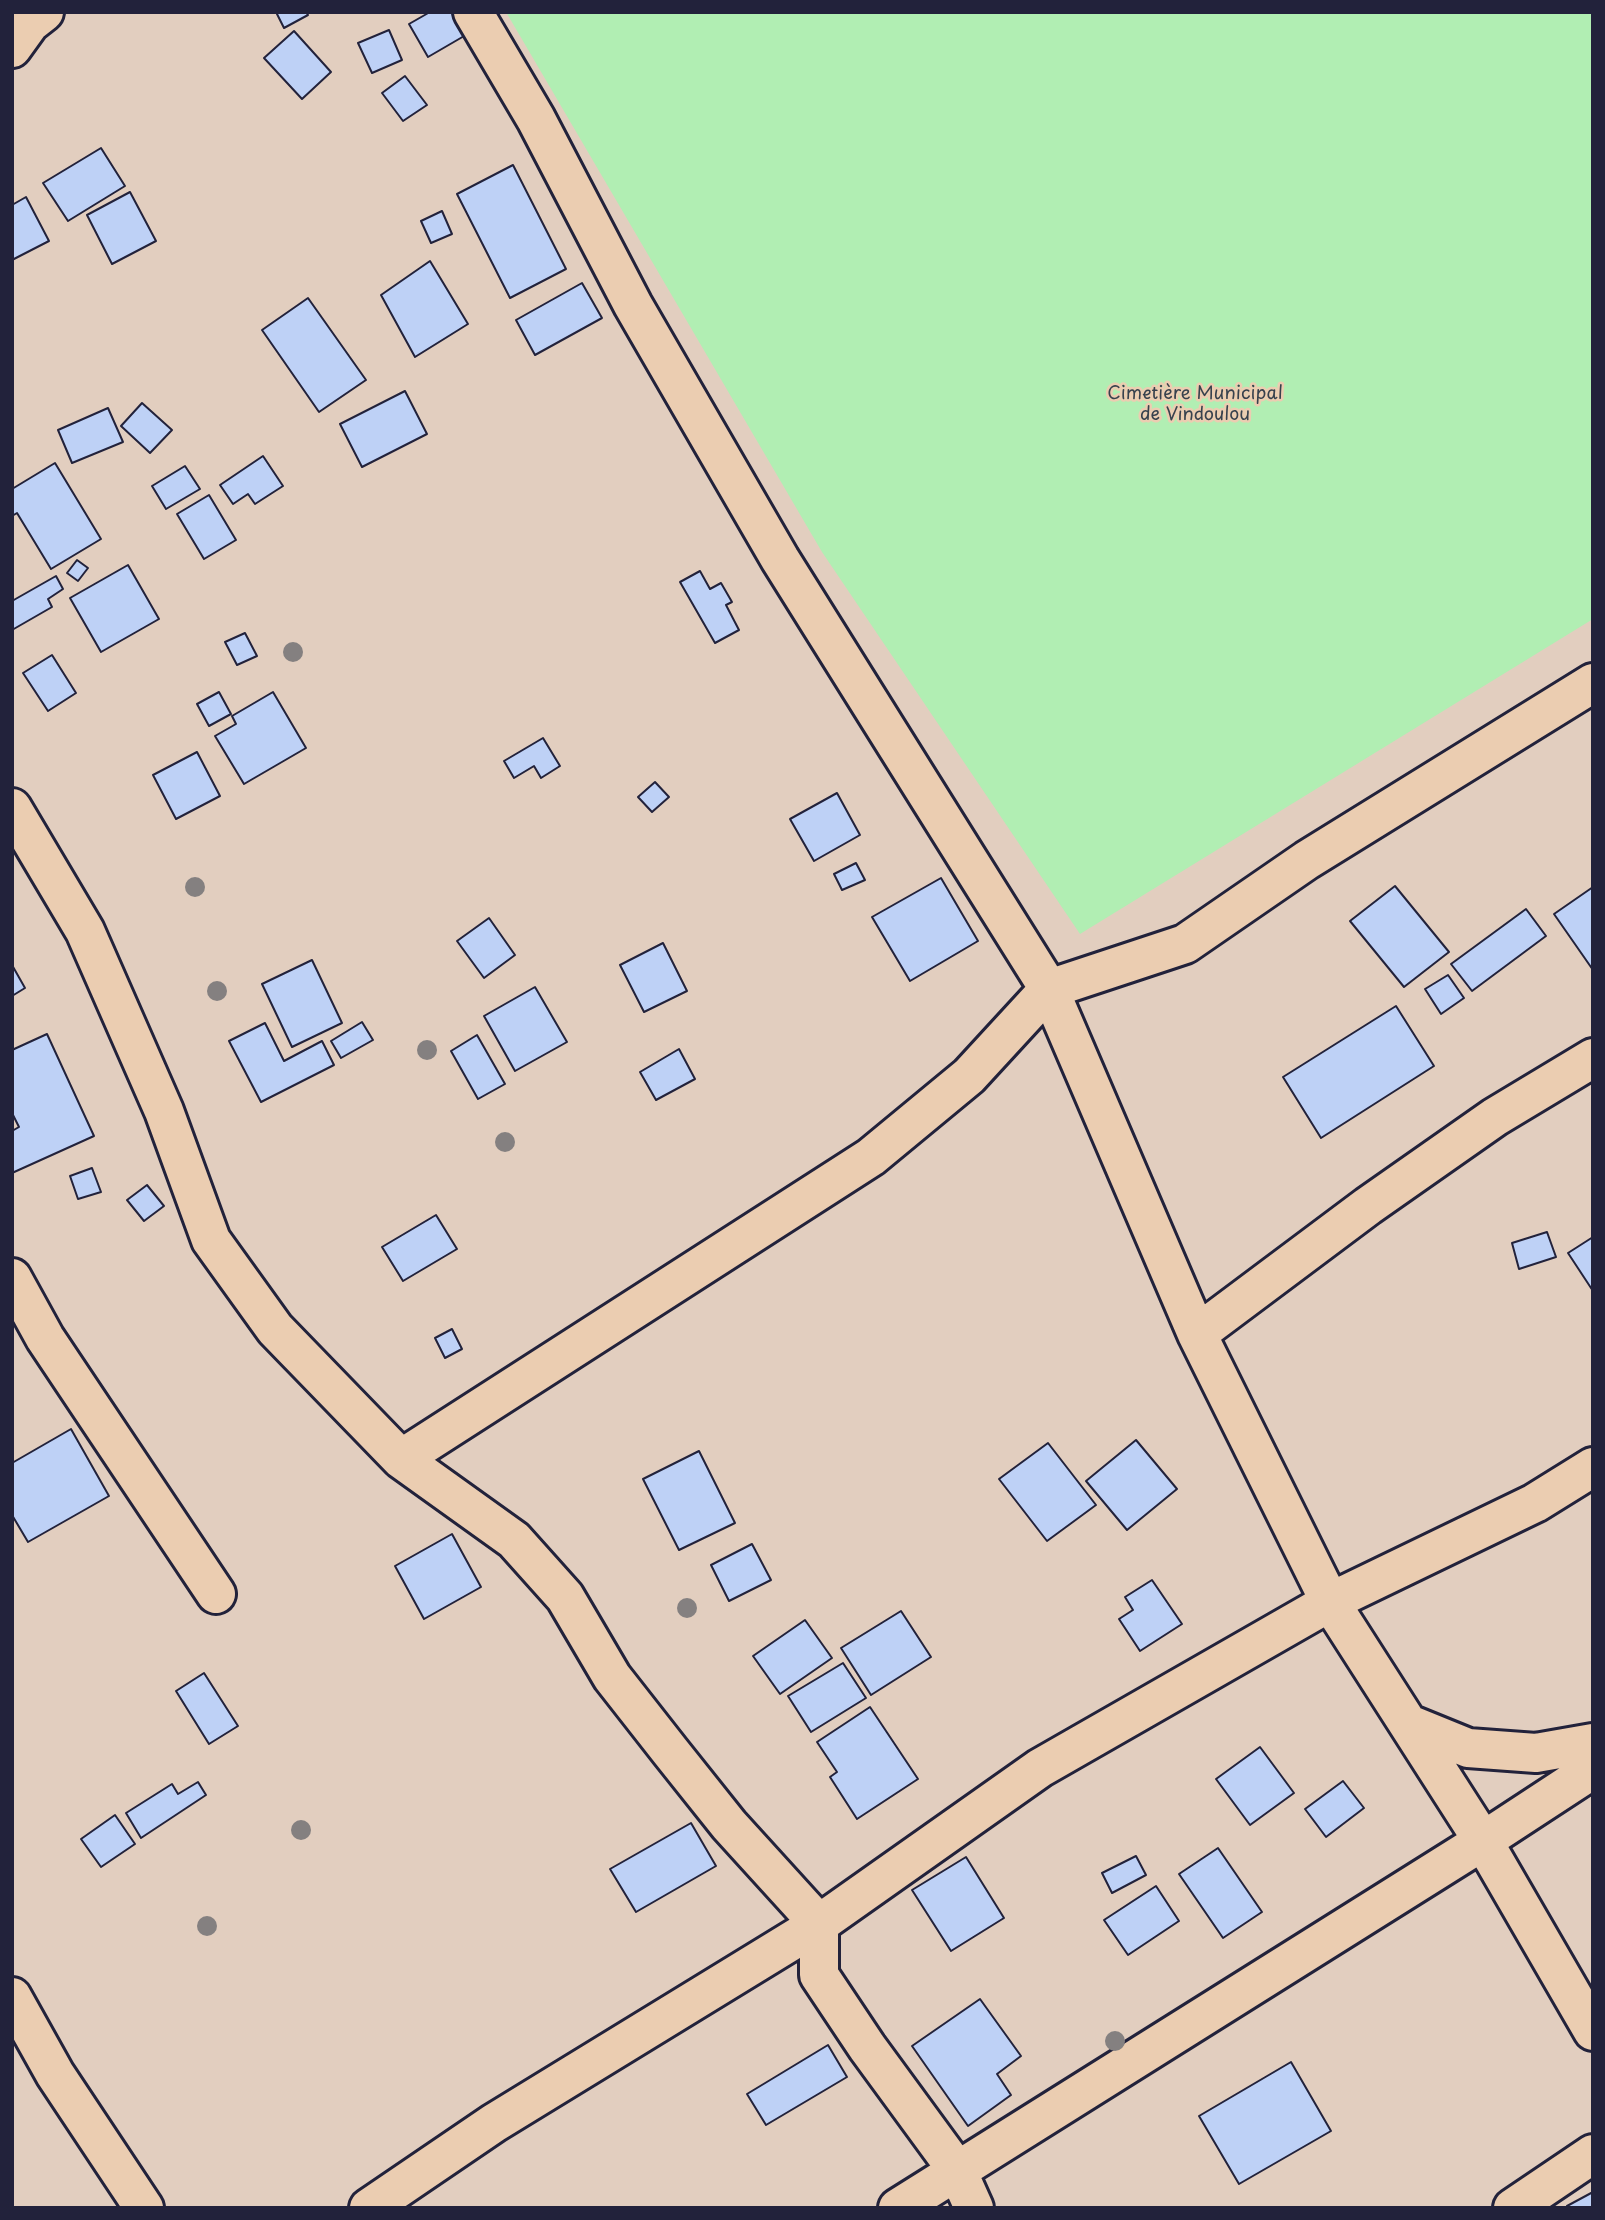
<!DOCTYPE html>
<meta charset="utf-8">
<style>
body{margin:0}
#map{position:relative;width:1605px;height:2220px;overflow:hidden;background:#e2cebf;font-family:"Playpen Sans",sans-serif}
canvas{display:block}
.frame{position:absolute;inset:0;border:14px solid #22223b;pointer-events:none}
</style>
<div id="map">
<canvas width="1605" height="2220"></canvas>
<div class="frame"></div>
</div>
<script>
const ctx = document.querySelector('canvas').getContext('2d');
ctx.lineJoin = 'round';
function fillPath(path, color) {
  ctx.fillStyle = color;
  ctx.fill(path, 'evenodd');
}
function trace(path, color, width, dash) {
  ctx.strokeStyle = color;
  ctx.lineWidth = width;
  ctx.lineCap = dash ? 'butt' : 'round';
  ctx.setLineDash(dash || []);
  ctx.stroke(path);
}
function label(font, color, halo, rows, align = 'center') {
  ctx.font = font + ' "Playpen Sans",sans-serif';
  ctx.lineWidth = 5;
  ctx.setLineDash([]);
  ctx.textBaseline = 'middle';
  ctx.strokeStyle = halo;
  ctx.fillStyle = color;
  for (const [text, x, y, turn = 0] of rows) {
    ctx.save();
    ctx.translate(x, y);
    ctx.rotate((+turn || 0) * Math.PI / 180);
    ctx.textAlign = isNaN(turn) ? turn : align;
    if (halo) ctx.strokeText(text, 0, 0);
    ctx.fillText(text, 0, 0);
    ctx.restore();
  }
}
fillPath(new Path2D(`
 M506,12H1593V619L1080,934L822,552Z`), '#b1eeb3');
const building = new Path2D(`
 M276,12H306L308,15L284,28Z
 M430,12H460L471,32L428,57L409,24Z
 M389,30L402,60L372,73L358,43Z
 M294,31L331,72L302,99L264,58Z
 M405,76L427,105L403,121L382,93Z
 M101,148L125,186L68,221L43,183Z
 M513,165L566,269L510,298L457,194Z
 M130,192L156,241L112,264L87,215Z
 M26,197L49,241L12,260V205Z
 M442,211L452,234L431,243L421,221Z
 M430,261L468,324L415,357L381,295Z
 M582,283L602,318L535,355L516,320Z
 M308,298L366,380L319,412L262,330Z
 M405,391L427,434L362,467L340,424Z
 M142,403L172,430L150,453L121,426Z
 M108,408L123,442L72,463L58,430Z
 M263,456L283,486L255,504L248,494L233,504L220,485Z
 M55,463L101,539L51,569L17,513L12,516V489Z
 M185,466L200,489L166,509L152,486Z
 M209,495L236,540L204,559L177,514Z
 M77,560L88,568L78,581L67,573Z
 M128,565L159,619L101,652L70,598Z
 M700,571L710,589L721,583L732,602L726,605L739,630L715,643L680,582Z
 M56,576L63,589L48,599L52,607L12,630V601Z
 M245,633L257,656L237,665L225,642Z
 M52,655L76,693L48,711L23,673Z
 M219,692L231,714L209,726L197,704Z
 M273,692L306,748L244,784L215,736L236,724L232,716Z
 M543,738L560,766L541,778L534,766L514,778L504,761Z
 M197,752L220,796L176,819L153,775Z
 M655,782L669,797L652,812L638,797Z
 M837,793L860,835L814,861L790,819Z
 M856,863L865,880L842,890L834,874Z
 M941,878L978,941L910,981L872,917Z
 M1395,886L1449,952L1404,987L1350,921Z
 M1593,887V970L1554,914Z
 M1526,909L1546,936L1472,991L1451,964Z
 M489,918L515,955L484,978L457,941Z
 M663,943L687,991L644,1012L620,965Z
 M312,960L342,1023L292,1047L262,984Z
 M12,965L25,988L12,996Z
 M1448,975L1464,998L1441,1014L1425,989Z
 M535,987L567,1042L515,1071L484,1016Z
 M1396,1006L1434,1066L1321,1138L1283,1077Z
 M362,1022L373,1040L341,1058L331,1041Z
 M265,1023L284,1061L322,1041L334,1065L261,1102L229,1041Z
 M47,1034L94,1136L12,1173V1131L19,1127L12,1113V1050Z
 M477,1035L505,1084L478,1099L451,1051Z
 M679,1049L695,1079L656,1100L640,1072Z
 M92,1168L101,1192L78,1199L70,1176Z
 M147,1185L164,1206L144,1221L127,1200Z
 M436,1215L457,1249L403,1281L382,1247Z
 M1547,1232L1556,1257L1519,1269L1512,1243Z
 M1593,1237V1291L1568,1253Z
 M452,1329L462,1349L445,1358L435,1338Z
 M71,1429L109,1496L28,1542L12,1515V1463Z
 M1136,1440L1177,1489L1127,1530L1086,1481Z
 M1048,1443L1096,1505L1047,1541L999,1479Z
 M699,1451L735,1523L679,1550L643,1479Z
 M452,1534L481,1587L424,1619L395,1566Z
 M752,1544L771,1580L729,1601L711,1565Z
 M1152,1580L1182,1624L1140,1651L1119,1619L1133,1610L1125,1597Z
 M901,1611L931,1657L871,1695L841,1648Z
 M805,1620L832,1658L780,1694L753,1656Z
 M843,1663L866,1698L811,1732L788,1696Z
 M204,1673L238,1726L209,1744L176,1691Z
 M870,1707L918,1779L857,1819L830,1777L837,1772L817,1742Z
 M1260,1747L1294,1793L1250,1825L1216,1779Z
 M1343,1781L1364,1808L1326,1837L1305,1809Z
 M198,1782L206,1795L141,1838L126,1813L172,1784L178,1794Z
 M115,1815L135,1844L101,1867L81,1839Z
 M691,1823L716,1866L636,1912L610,1869Z
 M1218,1848L1262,1912L1223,1938L1179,1874Z
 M1136,1856L1146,1875L1112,1893L1102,1873Z
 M966,1857L1004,1918L951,1951L912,1890Z
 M1156,1886L1179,1921L1128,1955L1104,1920Z
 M980,1999L1021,2056L997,2074L1011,2095L968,2126L912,2046Z
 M828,2045L847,2077L766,2125L747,2094Z
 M1291,2062L1331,2131L1239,2184L1199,2116Z
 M1593,2192V2208H1568L1567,2206Z`);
fillPath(building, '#bed1f6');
trace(building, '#22223b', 2);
const minor = new Path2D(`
 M473,12L536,119L633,305L780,559L1049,989L1197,1334L1330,1602L1483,1841L1593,2031
 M12,48L30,23L44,12
 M12,808L85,931L164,1111L211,1240L275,1329L401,1459L514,1540L565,1597L612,1677L670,1751L729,1825L819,1924V1975L867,2047L957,2170L974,2208
 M12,1278L45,1338L216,1594
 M1197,1334L1368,1206L1495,1117L1593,1058
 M401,1459L871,1157L969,1076L1049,989L1185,944L1307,860L1593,683
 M1409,1724L1468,1748L1536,1753L1593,1743
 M12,1997L55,2074L144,2208
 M369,2208L494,2123L819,1924L1040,1768L1330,1602L1535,1503L1593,1467
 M898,2208L1483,1841L1593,1769
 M1513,2208L1593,2154`);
trace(minor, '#22223b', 44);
trace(minor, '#ebcdb1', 38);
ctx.fillStyle = '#848080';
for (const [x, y] of [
 [293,652],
 [195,887],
 [217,991],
 [427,1050],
 [505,1142],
 [687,1608],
 [301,1830],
 [207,1926],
 [1115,2041]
]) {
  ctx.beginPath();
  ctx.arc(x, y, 10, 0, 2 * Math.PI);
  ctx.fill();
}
label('18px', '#37414d', '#ebcdb1', [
 ["Cimetière Municipal",1195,394],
 ["de Vindoulou",1195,415]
]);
</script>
